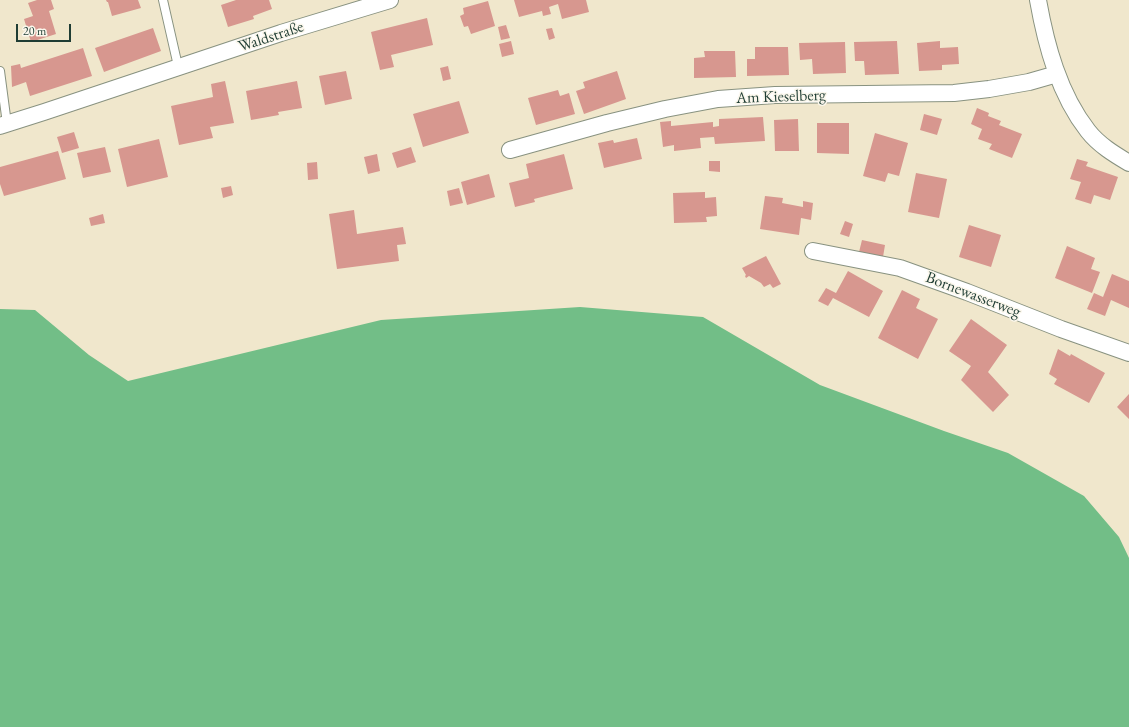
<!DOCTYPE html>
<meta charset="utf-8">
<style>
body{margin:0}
#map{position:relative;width:1129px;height:727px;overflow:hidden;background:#f0e7cc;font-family:"EB Garamond",serif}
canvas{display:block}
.scale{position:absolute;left:16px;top:24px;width:55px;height:18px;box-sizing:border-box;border:2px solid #1f3d34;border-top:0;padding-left:5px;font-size:12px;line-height:14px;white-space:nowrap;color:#1f3d34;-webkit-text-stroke:3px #fbf7ec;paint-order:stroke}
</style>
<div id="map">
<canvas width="1129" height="727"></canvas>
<div class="scale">20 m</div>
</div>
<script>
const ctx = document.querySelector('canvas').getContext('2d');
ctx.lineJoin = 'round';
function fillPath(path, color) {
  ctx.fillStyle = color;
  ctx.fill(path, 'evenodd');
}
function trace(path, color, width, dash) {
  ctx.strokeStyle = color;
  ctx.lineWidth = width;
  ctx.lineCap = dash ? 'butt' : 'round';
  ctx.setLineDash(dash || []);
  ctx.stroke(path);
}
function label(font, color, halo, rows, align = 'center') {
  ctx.font = font + ' "EB Garamond",serif';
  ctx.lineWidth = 3;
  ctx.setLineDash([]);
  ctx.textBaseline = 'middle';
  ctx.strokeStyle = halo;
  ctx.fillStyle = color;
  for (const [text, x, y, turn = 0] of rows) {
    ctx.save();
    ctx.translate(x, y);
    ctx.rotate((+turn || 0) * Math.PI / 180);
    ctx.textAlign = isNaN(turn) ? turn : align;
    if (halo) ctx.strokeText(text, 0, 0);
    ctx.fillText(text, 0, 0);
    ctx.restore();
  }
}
fillPath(new Path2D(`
 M580,307L703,317L820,385L944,431L1008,453L1084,496L1119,537L1129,558V727H0V309L35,310L89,355L128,381L381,320Z`), '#72be87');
fillPath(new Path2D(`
 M37,0H51L54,9L49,11L56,34L31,42L24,19L33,16L28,3Z
 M106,0H138L141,8L112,16L108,2H107Z
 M236,0H269L272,9L253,16L254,19L228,27L221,5Z
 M514,0H586L589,12L562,19L558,4L549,7L551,14L543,16L542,11L519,17Z
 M488,1L495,26L471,34L468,26L464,27L460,16L464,14L463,8Z
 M427,18L433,45L391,55L394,67L380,70L371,32Z
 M506,25L510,38L501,40L498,27Z
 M153,28L161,51L104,72L95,48Z
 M552,28L555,38L549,40L546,29Z
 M511,41L514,54L502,57L499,44Z
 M897,41L899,74L865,75L864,61H855L854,42Z
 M940,41V48L958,47L959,64L942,65V70L919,71L917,43Z
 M845,42L846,73L813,74L812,59L800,60L799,43Z
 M755,47H788L789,75L747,76V59H755Z
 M83,48L92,76L30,96L26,82L12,87L11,66L20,64L21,68Z
 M704,51H735L736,77L694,78V58L705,57Z
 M448,66L451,79L443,81L440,68Z
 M346,71L352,99L325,105L319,76Z
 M617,71L626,99L584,114L576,91L585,88L583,82Z
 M225,81L234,123L210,127L213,138L179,145L171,106L213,97L211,84Z
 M297,81L302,108L278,112L279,115L251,120L246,91Z
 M558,90L560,96L569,93L575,114L536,125L528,98Z
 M459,101L469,133L423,147L413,114Z
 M977,108L989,113L988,116L1001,121L999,125L1022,134L1012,158L989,149L992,144L978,139L982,129L971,124Z
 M924,114L942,119L937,135L920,130Z
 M763,117L765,141L715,144L714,137L700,138L701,148L674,151V145L663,147L660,122L671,121V126L713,122V127L719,126V119Z
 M798,119L799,151H775L774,120Z
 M817,123H849V154L817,153Z
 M74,132L79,148L62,153L57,137Z
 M875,133L908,143L899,176L888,173L885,182L863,176Z
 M637,138L642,159L604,168L598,143L613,140L614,143Z
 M159,139L168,177L127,187L118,149Z
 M105,147L111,172L83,178L77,153Z
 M411,147L416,162L397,168L392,153Z
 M58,151L66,179L4,196L0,184V167Z
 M377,154L380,171L368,174L364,157Z
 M564,154L573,189L534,199L535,202L515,207L509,183L529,178L526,164Z
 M1077,159L1088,162L1086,166L1118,177L1110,200L1094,195L1091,204L1075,199L1081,182L1070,179Z
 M709,161H720V172L709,171Z
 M317,162L318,179L308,180L307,163Z
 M916,173L947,179L939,218L908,212Z
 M489,174L495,197L467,205L461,182Z
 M231,186L233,195L223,198L221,188Z
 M459,188L463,203L450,206L447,191Z
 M705,192V198L716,197L717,216L706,217L707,222L674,223L673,193Z
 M765,196L783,198L782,203L803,207V201L813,203L811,220L801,218L799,235L760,229Z
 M354,210L357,234L403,227L406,244L397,245L399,261L337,269L329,214Z
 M103,214L105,223L91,226L89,218Z
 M845,221L853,224L849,237L840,234Z
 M969,225L1001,235L991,267L959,257Z
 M862,240L885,245L883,257L859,252Z
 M1067,246L1095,258L1091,269L1100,272L1092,293L1055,278Z
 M766,256L781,284L773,288L770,284L764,287L761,283L749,276L746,278L745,276L746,275L742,268Z
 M848,271L883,291L869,317L833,298L828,306L818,301L826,288L836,293Z
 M1112,274L1129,281V308L1111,300L1105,316L1087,309L1094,293L1103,297Z
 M902,290L920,299L916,308L938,319L918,359L878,338Z
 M971,319L1007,345L988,372L1009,395L993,412L961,380L971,366L949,351Z
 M1058,349L1070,356L1071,354L1105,373L1089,403L1054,384L1057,379L1049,374Z
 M1129,394V419L1117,407Z`), '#d7978f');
const lane = new Path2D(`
 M163,0L178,66
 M0,71L7,124`);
const street = new Path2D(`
 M1038,0C1046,45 1059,94 1088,131C1099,145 1114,154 1129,163
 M0,126L44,112L281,33L390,0
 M510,150L607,123L665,109L718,99L775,95L954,93L989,89L1029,82L1057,74
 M813,251L900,268L967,292L1061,329L1129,353`);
trace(lane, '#889280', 10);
trace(street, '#889280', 18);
trace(lane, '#fff', 8);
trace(street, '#fff', 16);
label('16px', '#1f3d34', '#fbf7ec', [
 ["Waldstraße",271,37,-18],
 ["Am Kieselberg",781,97,-2],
 ["Bornewasserweg",973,295,21]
]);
</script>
